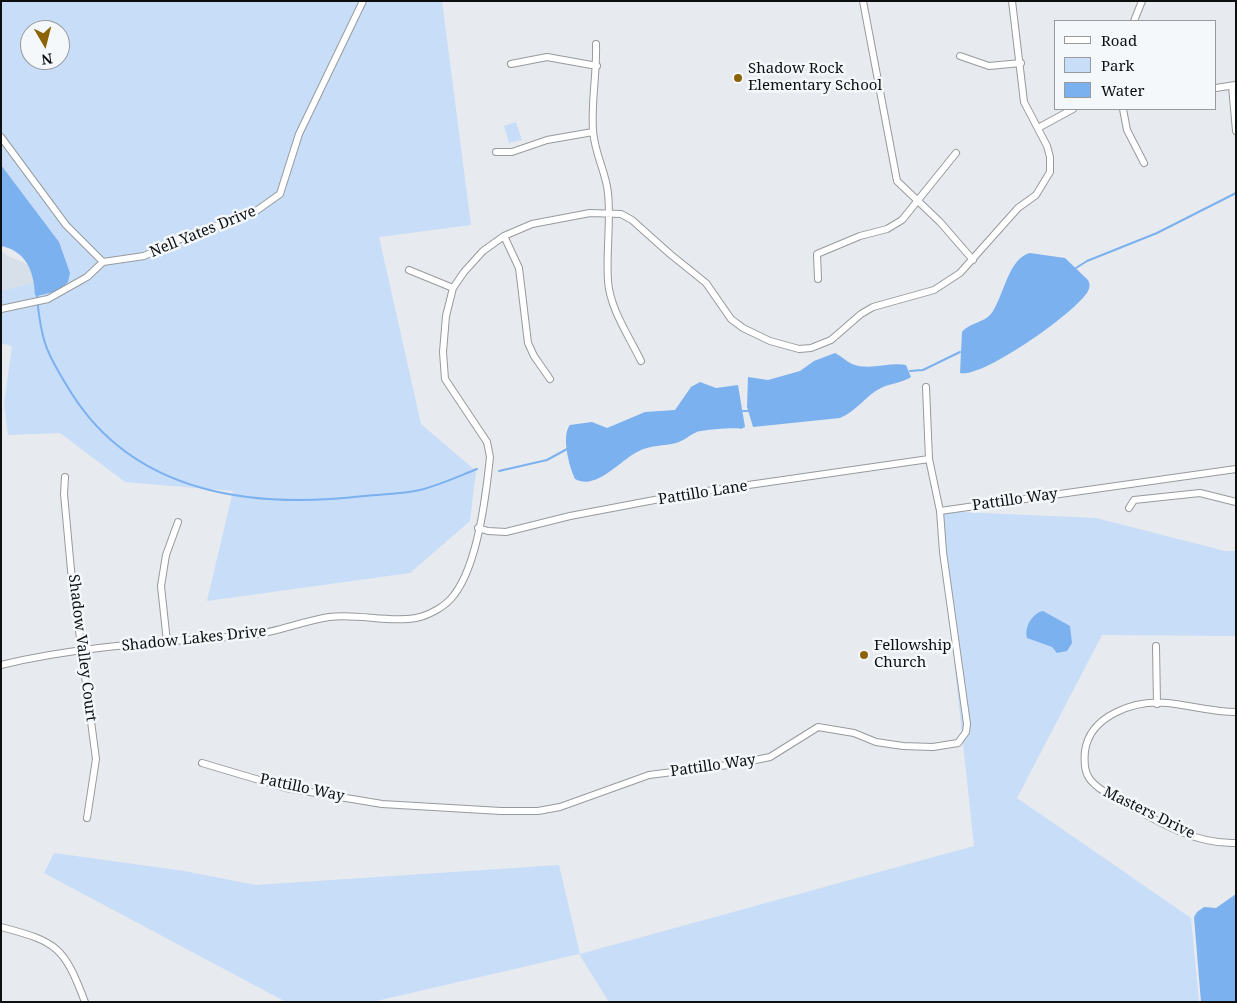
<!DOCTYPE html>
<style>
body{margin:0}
#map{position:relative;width:1237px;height:1003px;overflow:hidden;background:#e7eaee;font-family:"Noto Serif",serif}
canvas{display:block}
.frame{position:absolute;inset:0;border:2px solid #0e0f10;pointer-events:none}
.legend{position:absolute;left:1054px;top:20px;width:162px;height:90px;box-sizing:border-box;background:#f4f8fb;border:1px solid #989b9d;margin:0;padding:6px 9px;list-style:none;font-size:15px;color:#0e0f10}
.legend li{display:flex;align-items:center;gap:10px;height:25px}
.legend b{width:25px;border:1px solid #989b9d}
.north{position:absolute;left:20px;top:20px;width:50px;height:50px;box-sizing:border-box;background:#f4f8fb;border:1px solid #989b9d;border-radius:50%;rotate:172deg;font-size:14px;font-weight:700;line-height:20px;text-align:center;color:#0e0f10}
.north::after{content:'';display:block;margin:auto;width:18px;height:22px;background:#8d6307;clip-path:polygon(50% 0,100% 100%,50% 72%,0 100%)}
</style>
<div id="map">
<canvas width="1237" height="1003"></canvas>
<div class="frame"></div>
<ul class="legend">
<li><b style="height:6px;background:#fff"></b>Road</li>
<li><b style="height:14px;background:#c8ddf8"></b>Park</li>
<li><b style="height:14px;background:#7cb1ef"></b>Water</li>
</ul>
<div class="north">N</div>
</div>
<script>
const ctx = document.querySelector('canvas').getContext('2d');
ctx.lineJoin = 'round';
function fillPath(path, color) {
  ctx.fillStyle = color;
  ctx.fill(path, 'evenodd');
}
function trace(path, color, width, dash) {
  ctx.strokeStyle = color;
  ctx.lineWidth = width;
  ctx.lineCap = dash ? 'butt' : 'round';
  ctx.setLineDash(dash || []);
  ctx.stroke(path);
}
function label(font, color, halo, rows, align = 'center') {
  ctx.font = font + ' "Noto Serif",serif';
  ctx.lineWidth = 5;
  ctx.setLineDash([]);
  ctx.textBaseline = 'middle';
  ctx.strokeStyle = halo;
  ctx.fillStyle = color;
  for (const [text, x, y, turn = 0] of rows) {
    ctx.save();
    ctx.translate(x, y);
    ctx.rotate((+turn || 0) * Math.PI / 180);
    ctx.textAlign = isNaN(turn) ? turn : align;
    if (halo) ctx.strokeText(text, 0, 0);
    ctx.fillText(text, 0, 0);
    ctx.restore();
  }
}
fillPath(new Path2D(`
 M1,251L8,256L57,277L1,291Z`), '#d7dfe9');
fillPath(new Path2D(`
 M1,1H442L471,225L379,237L421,424L476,471L470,521L410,573L207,601L233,491L125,482L60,433L8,435L4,404L12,346L1,343V291L56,277L1,194ZM30,30H60V60H30Z
 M516,122L522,140L509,143L504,126Z
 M938,511L1096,518L1225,551H1236V636L1102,635L1017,798L1191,918L1199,1002H609L579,954L372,1002H286L44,873L54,853L184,871L256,885L559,865L580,954L974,846Z`), '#c8ddf8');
fillPath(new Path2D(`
 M1,165L59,242L70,273L68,282L58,291L37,296L35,295C34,271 26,251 1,246Z
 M1030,253L1065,258L1088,280C1090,284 1090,287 1088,291C1078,311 982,379 960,373L962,332C970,322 986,323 993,311C1004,294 1009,258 1030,253Z
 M835,353C841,356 846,361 852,364C869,371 888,362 906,365L911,377C902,383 891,383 881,388C865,396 857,411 840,418L753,427L747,407L748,377L768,380L800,371L814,361Z
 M700,382L716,388L738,385L745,427L741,429C737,427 702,430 697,432C689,435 684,441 676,443C664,446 651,445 639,451C621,459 597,491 575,479C569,466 561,436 570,425L592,422L607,428L645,412L675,410L691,387Z
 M1043,611L1070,626L1072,643L1067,651L1057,653L1052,647L1027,638C1024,628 1032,613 1043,611Z
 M1236,894V1002H1201L1194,917L1197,912L1204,907L1216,908Z`), '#7cb1ef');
trace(new Path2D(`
 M1076,268L1087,261L1157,233L1236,193
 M37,296C41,343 47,354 72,394C136,495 255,509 364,496C382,494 403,494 420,490C440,485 459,476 477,469
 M910,371L923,370L960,352
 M743,411H748
 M499,471L547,460L567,449`), '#7cb1ef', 2);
const street = new Path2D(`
 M863,1L897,181L940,222L973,260
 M1134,21L1142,1
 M596,44C597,74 591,101 593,131C595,155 606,172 608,193C611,222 606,252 608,281C610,309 629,336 641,361
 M960,56L989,66L1021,63
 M511,64L547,57L597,66
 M1232,86L1236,131
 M1216,88L1235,85
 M1123,109L1127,130L1144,163
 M1038,128L1073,109
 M1,137L66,225L103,262L144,256L178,240L256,211L280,194L299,134L363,1
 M496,152H512L547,140L593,132
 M504,236L519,268L528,343L534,356L550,379
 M409,270L453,288
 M818,279L817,254L860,236L887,229L902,220L956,153
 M1,309L48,299L87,277L103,262
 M65,477L64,494L71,570L96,759L87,818
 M1129,508L1134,500L1200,493L1236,502
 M940,511L1236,469
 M478,528L488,531L506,532L570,516L686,494L929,459
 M167,642L161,586L166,555L178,522
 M1156,646L1157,704
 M1,665C82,645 169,642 252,635C278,632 303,621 329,617C358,613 387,623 416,618C430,615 446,606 454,595C478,564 486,495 490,457L487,442L445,379L443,352L446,316L453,288L464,272L483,251L504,236L532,224L590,213L621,214L632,220L670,254L706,283L731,319L743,328L770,341L799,349L811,348L831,340L861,314L873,307L934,290L960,273L1018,208L1036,195L1050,172V157L1047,146L1024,102L1012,1
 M1236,712C1212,712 1190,705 1167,703C1135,700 1090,715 1085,751C1083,772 1087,781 1105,792C1145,813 1189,845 1236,843
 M202,763L286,788L382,804L501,811H538L560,807L649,775L736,764L770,757L818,727L854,733L876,742L903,746L933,747L958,743L966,732L967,724L943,552L940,511L929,459L926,387
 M1,927C58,942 64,947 85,1002`);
trace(street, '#979a9d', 8);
trace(street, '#fff', 6);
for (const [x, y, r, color] of [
 [738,78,5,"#8d6307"],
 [864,655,5,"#8d6307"]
]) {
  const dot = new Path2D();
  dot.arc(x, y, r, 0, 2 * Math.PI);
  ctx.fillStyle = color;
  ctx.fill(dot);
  trace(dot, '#f4f8fb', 2);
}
label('15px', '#0e0f10', '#f4f8fb', [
 ["Shadow Rock",748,69],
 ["Elementary School",748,86],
 ["Fellowship",874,646],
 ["Church",874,663]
], 'left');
label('15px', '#0e0f10', '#f4f8fb', [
 ["Nell Yates Drive",203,232,-22],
 ["Pattillo Lane",703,493,-9],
 ["Pattillo Way",1015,500,-8],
 ["Shadow Lakes Drive",194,639,-6],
 ["Shadow Valley Court",82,648,83],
 ["Pattillo Way",713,766,-8],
 ["Pattillo Way",302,788,12],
 ["Masters Drive",1149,813,26]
]);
</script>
